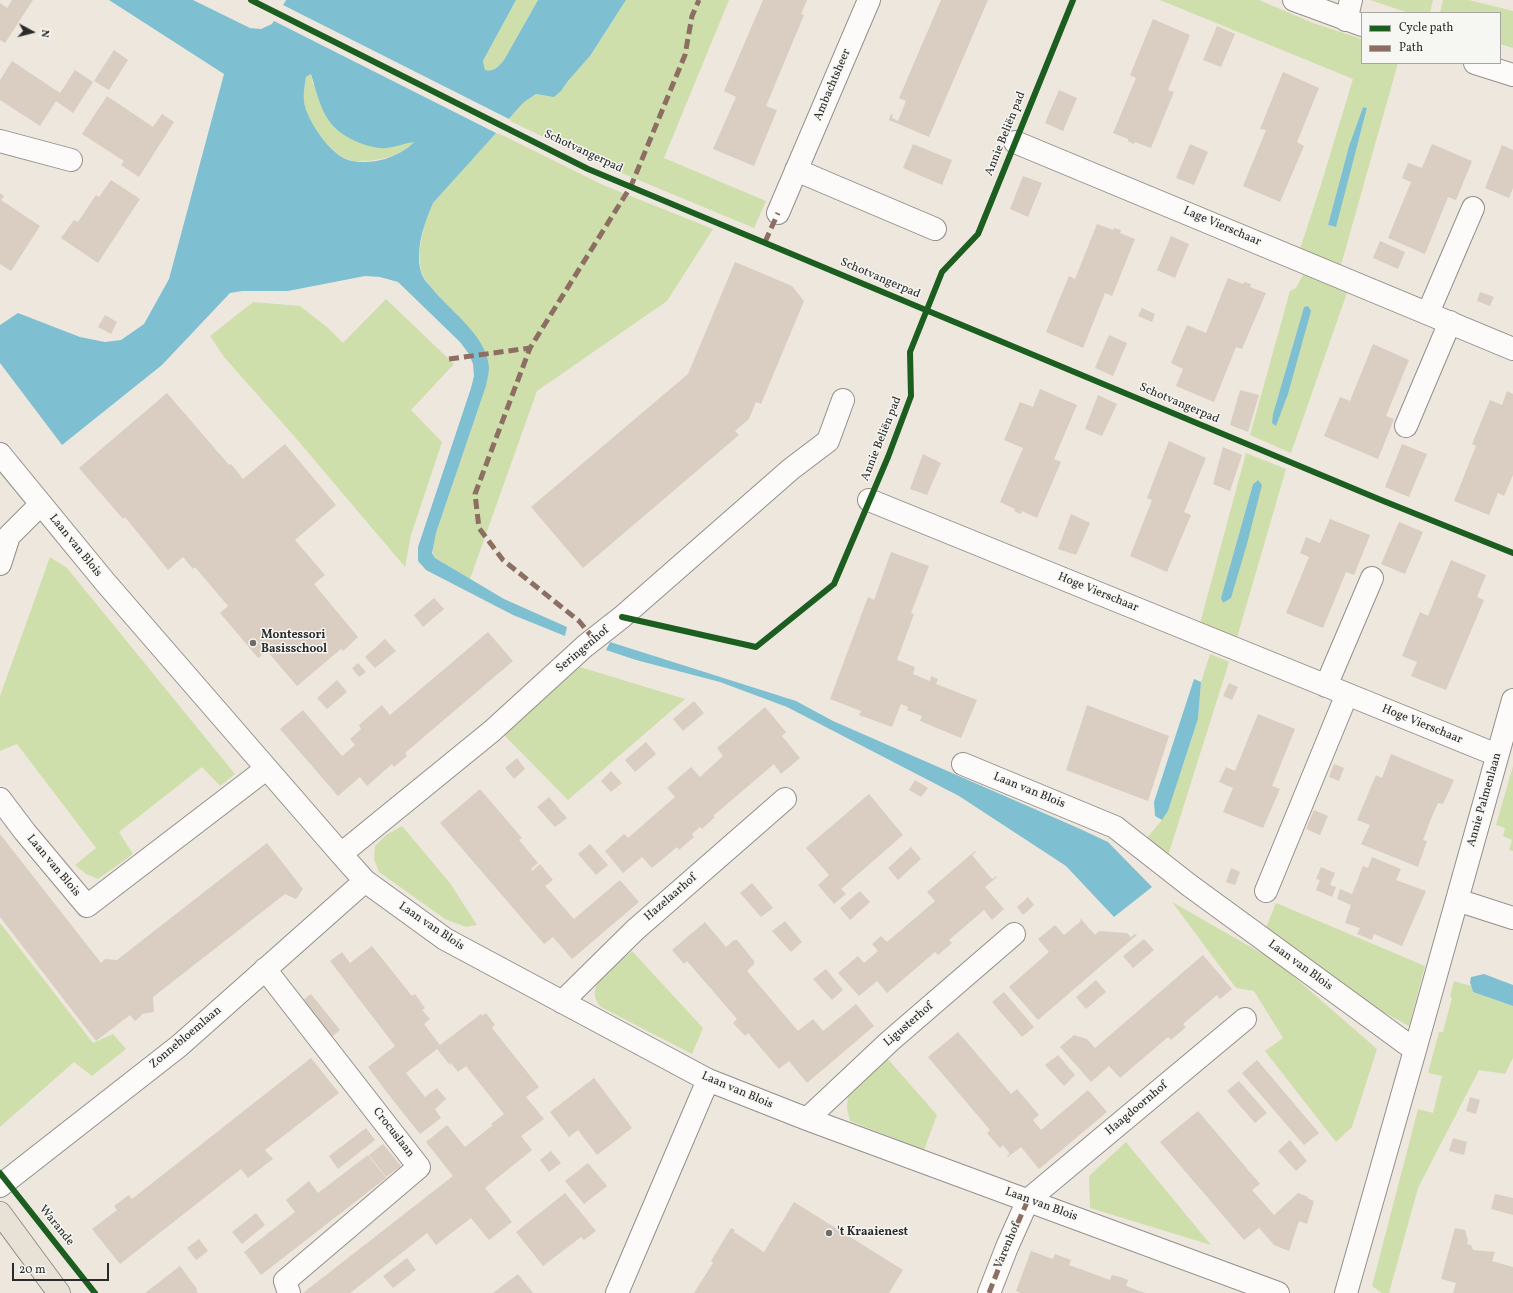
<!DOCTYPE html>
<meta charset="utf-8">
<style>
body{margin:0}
#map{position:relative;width:1513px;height:1293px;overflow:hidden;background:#eee7de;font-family:Vollkorn,serif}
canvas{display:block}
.legend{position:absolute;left:1361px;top:12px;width:140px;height:52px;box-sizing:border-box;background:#f6f6f2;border:1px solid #a5a5a2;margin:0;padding:5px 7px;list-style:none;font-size:12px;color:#2b2b2b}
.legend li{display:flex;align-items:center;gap:8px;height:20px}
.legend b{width:20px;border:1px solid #a5a5a2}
.north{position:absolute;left:12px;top:12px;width:40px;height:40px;-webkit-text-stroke:3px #f6f6f2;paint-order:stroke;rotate:97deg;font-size:11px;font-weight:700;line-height:16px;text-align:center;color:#2b2b2b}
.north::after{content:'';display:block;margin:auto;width:14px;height:18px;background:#2b2b2b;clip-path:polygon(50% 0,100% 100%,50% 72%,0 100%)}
.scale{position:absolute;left:12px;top:1263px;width:97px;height:18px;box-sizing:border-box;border:2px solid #2b2b2b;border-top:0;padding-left:5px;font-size:12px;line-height:14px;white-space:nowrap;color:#2b2b2b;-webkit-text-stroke:3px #f6f6f2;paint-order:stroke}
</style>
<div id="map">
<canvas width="1513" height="1293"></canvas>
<ul class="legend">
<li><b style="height:5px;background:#1b5e20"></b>Cycle path</li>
<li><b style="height:5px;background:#8d6e63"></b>Path</li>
</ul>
<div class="north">N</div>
<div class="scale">20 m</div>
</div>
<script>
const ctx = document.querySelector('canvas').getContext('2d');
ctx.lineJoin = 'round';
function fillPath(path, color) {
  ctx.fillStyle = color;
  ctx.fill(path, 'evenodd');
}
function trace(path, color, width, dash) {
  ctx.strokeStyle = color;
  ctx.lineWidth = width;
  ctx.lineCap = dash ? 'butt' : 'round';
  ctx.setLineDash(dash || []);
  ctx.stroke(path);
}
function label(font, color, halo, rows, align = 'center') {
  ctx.font = font + ' Vollkorn,serif';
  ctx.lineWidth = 3;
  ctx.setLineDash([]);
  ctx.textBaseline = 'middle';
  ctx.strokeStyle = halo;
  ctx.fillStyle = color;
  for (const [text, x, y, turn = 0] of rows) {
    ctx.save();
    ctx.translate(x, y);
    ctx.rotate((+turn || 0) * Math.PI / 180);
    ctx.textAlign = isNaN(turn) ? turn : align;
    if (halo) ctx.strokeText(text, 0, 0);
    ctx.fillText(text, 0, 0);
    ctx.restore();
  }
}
fillPath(new Path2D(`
 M516,0H538L504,60C498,67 494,72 485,70L483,61Z
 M626,0H729L664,158L766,201L754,228L607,167L508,120L524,102L536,94L554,96L561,91L568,81L590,56Z
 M1160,0H1259L1313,23L1362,39V63H1398L1341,265L1300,249L1320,188L1353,79ZM1363,107L1367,108L1335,227L1328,225L1349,146Z
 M1370,0H1433L1430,13H1409Z
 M1443,0H1469L1513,11V48L1500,44V13H1440Z
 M311,74L313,84L414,142C400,156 381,161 361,161C357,161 353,162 349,160C329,152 306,122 304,101C303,93 305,85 306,77Z
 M496,132L603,185L713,229L667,301L537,391L470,579L435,558C430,550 434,541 436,533L486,386L489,368L440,298L424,278L421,271L419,252L425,221L433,203Z
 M1304,273L1348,290L1291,453L1250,435L1290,291L1296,288ZM1308,306L1273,414L1304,307Z
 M386,299L454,364L411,410L442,442L411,535L405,567L294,436L224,357L210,336L253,302L300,306L327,327L343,343Z
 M1246,453L1286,469L1236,641L1199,627ZM1258,480L1223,603L1221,598L1253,484Z
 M50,557L67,568L235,774L220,786L202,767L119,832L133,854L98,879L86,874L75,865L96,848L17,744L0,751V696Z
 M1210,654L1229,662L1167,859L1145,840L1162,820L1168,811L1198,719L1201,682Z
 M580,667L685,699L568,800L503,734Z
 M1513,766V851L1509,850L1512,840L1503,836L1505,828L1496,825Z
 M402,826L450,883L477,925L466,927L445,919L379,872L374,859L375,846L386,835Z
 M1172,902L1277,962L1377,1049L1352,1127L1336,1142L1265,1051L1283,1038L1254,991L1236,988Z
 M1276,903L1425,966L1409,1026L1357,998L1265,930Z
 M0,923L93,1043L113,1034L126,1049L92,1076L74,1062L0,1127Z
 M632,951L703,1028L692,1054L601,1007C581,984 616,965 632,951Z
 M1454,981L1471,986L1473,992L1513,1006V1058L1505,1074L1479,1070L1418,1188L1389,1293H1382L1372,1286L1418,1109L1433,1113L1442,1076L1428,1073L1439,1032H1443L1452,998L1450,996Z
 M887,1058L937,1115L924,1150L850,1121L847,1109L848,1092Z
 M1126,1142L1211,1245L1090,1208L1089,1176Z`), '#cfdfab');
fillPath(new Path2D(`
 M109,0H193L250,28L261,29L272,24L286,0H516L483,61L485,70C494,72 498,67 504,60L538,0H626L590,56L568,81L561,91L554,97L536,94L524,102L433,203C424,224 415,249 421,272C423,280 430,285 435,292C453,313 488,338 489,368C489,374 487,380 486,386L436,533L432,553L435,558L504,599L567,627L565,636L513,615L426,570L418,561V547L471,388L474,376L473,364L469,354L460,342L398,282L380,277L365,276L288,291H242L230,293L162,365L62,445L0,363V325L18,313L80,337L105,342L121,340L144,324L169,279L224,74ZM311,74C321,107 324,129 360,143C368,146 378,149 387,148C396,147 405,143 414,142C405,151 396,155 385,159C375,162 362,163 352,161C332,158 306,120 304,101C303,93 305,85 306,77Z
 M1363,107L1367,108L1336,227L1328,225L1349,146Z
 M1308,306L1311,311L1288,394L1276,426L1272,423L1273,414L1304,307Z
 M1258,480L1262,485L1247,544L1231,598L1223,603L1221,598L1253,484Z
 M610,642L796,701L833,721L1078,828L1108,842L1152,887L1114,917L1066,866L959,796L787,707L720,682L636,660L606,650Z
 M1194,679L1201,682L1198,719L1168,811L1162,820L1155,816L1154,802Z
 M1484,974L1513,985V1006L1473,992L1470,982L1471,977Z`), '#7ec0d2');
fillPath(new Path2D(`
 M281,4L511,120L498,134L272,20Z`), '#eee7de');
fillPath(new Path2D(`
 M12,0H33L5,43L0,40V3L7,8Z
 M763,0H807L801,14L804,15L766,106L777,110L754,166L713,149L736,97L724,91Z
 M941,0H988L929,137L889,120L891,114L893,115L892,118L898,121L906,101L899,98Z
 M1153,19L1190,35L1168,90L1174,92L1151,148L1135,142L1134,144L1128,141V139L1113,133L1136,78L1130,75Z
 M1217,26L1235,34L1221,67L1203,60Z
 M114,50L128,60L109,90L94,81Z
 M12,61L60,93L75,70L93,82L73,113L56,101L40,126L0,100V80Z
 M1283,72L1319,88L1297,142L1304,146L1280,202L1243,186L1266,130L1260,129Z
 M1059,90L1077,98L1063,131L1045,123Z
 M107,96L153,127L162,114L174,122L139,177L121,165L124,161L82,134Z
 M913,144L952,160L942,185L903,168Z
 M1190,144L1208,152L1194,185L1176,178Z
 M1432,144L1472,161L1456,200L1448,197L1425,254L1388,238L1411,182L1402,178L1408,163L1422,168Z
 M1502,145L1513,150V188L1509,198L1485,188Z
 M1023,176L1042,183L1028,217L1010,209Z
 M111,180L140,199L98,263L61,238L74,220L78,222L96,195L99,197Z
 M0,193L4,196L1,200L40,226L11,271L0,264Z
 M1097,224L1113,230L1114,228L1121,230L1120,233L1135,239L1112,296L1105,293L1083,348L1046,332L1069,276L1075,279Z
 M1171,236L1189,244L1175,278L1157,270Z
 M1380,241L1405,252L1398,269L1373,258Z
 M735,262L792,286L804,301L761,404L756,402L749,419L735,431L739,435L583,568L531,507L688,374Z
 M1228,278L1243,284L1244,282L1251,284L1250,287L1266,293L1242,349L1236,347L1214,402L1176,386L1183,369L1171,363L1187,325L1206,333Z
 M1480,292L1494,297L1490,306L1477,301Z
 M1142,308L1155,314L1152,322L1138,316Z
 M105,315L117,322L111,334L98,327Z
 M1109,335L1127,343L1113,376L1095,368Z
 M1373,344L1409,360L1386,416L1394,419L1378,459L1324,436L1340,397L1350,401Z
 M1040,389L1077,405L1054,459L1061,462L1037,518L1022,511L1021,514L1014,511L1015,509L1000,502L1023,448L1004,440L1020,402L1033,407Z
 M1240,390L1259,395L1248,432L1230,425Z
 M1507,391L1513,394V475L1504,496L1498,493L1489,515L1454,501L1476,446L1472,444L1490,400L1502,405Z
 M167,393L229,465L231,464L243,479L285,444L336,505L295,540L325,575L314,584L358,637L343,651L341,649L297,686L267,651L258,658L220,613L228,606L195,567L193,569L183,557L168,570L125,517L123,519L79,468Z
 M1098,395L1117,404L1102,436L1085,429Z
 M1169,441L1206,458L1184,512L1191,515L1167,572L1130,556L1152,500L1147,498Z
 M1402,444L1427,454L1409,497L1385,487Z
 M1223,447L1242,455L1230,491L1213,484Z
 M923,454L941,463L927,495L910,489Z
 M1071,514L1090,523L1076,555L1058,549Z
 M1330,519L1370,535L1354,575L1346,572L1323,628L1286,613L1309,557L1300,553L1306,537L1320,543Z
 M1399,522L1423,532L1405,574L1381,564Z
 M891,552L929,566L911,613L914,614L897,660L915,667L913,674L930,681L931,676L938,679L936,684L977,700L961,738L920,721L922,716L907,710L908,707L901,704L892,727L859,715L861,711L830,699L868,597L874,600Z
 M1451,560L1486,575L1477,597L1484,600L1446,690L1411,676L1417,662L1402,656L1420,612L1428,616Z
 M434,598L444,609L423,627L414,615Z
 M488,632L513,661L405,753L407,756L394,767L392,764L367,786L360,777L338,796L280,729L303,710L342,756L355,745L350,739L361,729L359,725L382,705L390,715Z
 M385,639L396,651L375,668L365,657Z
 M358,663L366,672L359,677L352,668Z
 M337,680L347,692L327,709L317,698Z
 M1229,683L1238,687L1232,700L1223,696Z
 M694,701L704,713L683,731L673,719Z
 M1087,705L1169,736L1148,801L1066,770Z
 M765,707L786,732L782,736L800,758L781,774L774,764L713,816L715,817L702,829L700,827L692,834L694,837L679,850L677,847L652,868L642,857L623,873L605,851L624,834L628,838L675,797L667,788L691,767L700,777L723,756L717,748Z
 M1258,714L1295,729L1272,786L1280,789L1263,828L1223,812L1233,788L1219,782L1226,767L1235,771Z
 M646,742L656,754L635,772L625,760Z
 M1391,754L1454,780L1443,804L1438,803L1430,821L1423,840L1427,841L1418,867L1361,844L1370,825L1357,820L1376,775L1382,778Z
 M517,758L525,769L514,779L505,768Z
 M1334,764L1344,768L1339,781L1329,777Z
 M611,771L622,783L611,792L601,781Z
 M915,780L928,788L921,797L909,790Z
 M480,789L522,838L519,840L538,863L531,869L532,871L540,864L553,880L545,886L574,919L620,880L639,902L572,959L553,937L544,944L440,823Z
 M869,794L903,835L841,889L846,894L834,904L818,885L829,875L806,848Z
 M549,797L567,818L555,827L537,807Z
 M1314,810L1328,816L1320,835L1306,829Z
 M0,834L101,963L105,959L117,960L267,843L303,889L296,899L285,894L153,997L154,1012L141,1014L142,1015L135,1021L130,1015L96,1041L0,917Z
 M590,844L608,865L596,875L578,854Z
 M911,847L921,859L898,880L888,868Z
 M975,851L976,852L972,855L992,879L997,876V877L985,887L1004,909L992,920L984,910L949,940L952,943L938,955L935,952L887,993L877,981L859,996L838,973L858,956L864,963L878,951L872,944L881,936L887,942L935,901L927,892Z
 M1372,857L1401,869L1396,880L1426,891L1402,946L1374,934L1372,940L1357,934L1360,928L1345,923L1351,905L1337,899L1340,889L1352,894L1363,866L1368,868Z
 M1321,867L1335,873L1330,885L1336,887L1332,897L1316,890L1320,880L1316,879Z
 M1231,868L1240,872L1235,885L1226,882Z
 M752,883L773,908L761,917L740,893Z
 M860,891L870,902L850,920L840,908Z
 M1028,897L1034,905L1023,915L1017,907Z
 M1081,919L1095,935L1099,931L1127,933L1131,937L1135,934L1137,935L1038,1020L1009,987L1049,952L1038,939L1055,925L1064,935L1081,921L1080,920Z
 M785,921L802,942L791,952L772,931Z
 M705,922L726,947L734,940H737L754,961V964L747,971L798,1031L813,1019L823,1031L856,1004L874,1026L807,1083L789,1061L779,1069L748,1033L745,1036L733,1023L737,1019L687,961L684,964L672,950Z
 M1144,939L1154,950L1133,968L1123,956Z
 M372,946L412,996L415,994L425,1008L422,1010L430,1019L424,1024L440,1045L481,1014L482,1016L486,1013L495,1025L492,1028L539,1087L526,1097L544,1119L521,1136L532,1150L485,1188L512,1222L489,1240L471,1218L436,1245L427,1233L350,1293H303L453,1176L426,1142L447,1125L465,1147L493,1125L491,1124L504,1114L466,1066L458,1072L451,1063L450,1065L437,1049L406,1073L425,1097L437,1088L446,1099L435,1109L441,1118L420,1134L385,1090L368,1067L395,1046L330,961L342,952L350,963Z
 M1203,955L1232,989L1220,999L1217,995L1183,1024L1186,1027L1171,1040L1168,1037L1120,1078L1109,1066L1091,1082L1060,1047L1074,1035L1087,1039L1095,1048Z
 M826,969L843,990L832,1000L813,979Z
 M1096,980L1106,992L1086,1009L1076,997Z
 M1004,992L1034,1027L1022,1037L992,1002Z
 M311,994L340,1030L328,1040L299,1003Z
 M958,1032L1011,1094L1017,1089L1039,1115L1033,1120L1041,1130L1088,1090L1107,1112L1039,1169L1021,1147L1008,1157L1007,1156L1010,1154L1003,1145L1000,1148L987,1133L990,1130L928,1057Z
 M1058,1055L1075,1075L1064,1086L1045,1065Z
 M311,1058L339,1093L265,1150L273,1159L248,1178L241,1169L120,1264L92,1229L117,1210L114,1206L129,1195L132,1199Z
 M1257,1060L1319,1133L1304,1145L1242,1073Z
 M594,1078L632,1128L597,1155L578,1130L569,1137L550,1112Z
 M1239,1081L1267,1113L1255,1123L1227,1091Z
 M1470,1097L1480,1100L1476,1114L1466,1111Z
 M1198,1111L1260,1184L1252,1190L1274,1215L1298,1193L1308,1197L1307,1198L1314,1201L1307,1224L1299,1221L1289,1251L1274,1245L1259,1228L1244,1240L1160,1142Z
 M366,1128L375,1140L338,1169L329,1156Z
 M1453,1138L1467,1142L1464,1155L1449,1151Z
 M1290,1140L1307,1161L1296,1171L1278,1151Z
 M383,1144L401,1166L386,1177L369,1155Z
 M551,1151L561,1163L549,1172L540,1160Z
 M368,1155L386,1178L261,1275L244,1252L295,1212L286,1200L309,1181L318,1193Z
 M588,1163L607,1186L584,1204L565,1181Z
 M565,1193L596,1231L584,1240L581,1237L543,1266L516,1232Z
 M1495,1194L1513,1198V1215L1491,1209Z
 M794,1202L903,1270L889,1293H694L713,1263L711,1261L731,1228L735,1230L734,1232L764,1252Z
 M256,1213L265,1225L242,1244L232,1232Z
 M1455,1228L1465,1230L1468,1240L1467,1244L1471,1245L1473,1250L1495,1252L1492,1261L1513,1267V1293H1453L1456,1283L1441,1279Z
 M199,1239L208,1251L196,1260L187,1248Z
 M1031,1251L1053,1259L1055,1254L1071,1260L1069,1265L1110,1280L1112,1275L1120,1277L1128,1280L1126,1286L1145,1293H1021L1016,1291Z
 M407,1258L416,1270L393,1288L383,1276Z
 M180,1266L197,1289L196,1290L198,1293H145Z
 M518,1274L533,1293H493Z`), '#dacdc1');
const minor = new Path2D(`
 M1294,0L1362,25
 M1346,20L1351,0
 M1475,63L1513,75
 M0,141L71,160
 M1015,142L1513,349
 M796,170L935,229
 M778,213L869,0
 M1428,313L1473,208
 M1406,426L1450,322
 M0,454L105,582L341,854L365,881L445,939L708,1080L807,1119L1278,1293
 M869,500L1497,755
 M0,564L9,536L41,504
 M1326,686L1372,578
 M963,764L1115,827L1189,885L1415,1050
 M0,799L25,832L87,906L266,769
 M341,854L492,731L585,646L622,617L791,469L828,441L843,400
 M1266,891L1347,694
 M1457,900L1513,918
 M265,969L419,1167L285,1281L289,1293
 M562,1002L635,930L785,799
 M807,1119L890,1041L1014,934
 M0,1186L179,1046L365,881
 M617,1293L708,1080
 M989,1293L1007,1247L1028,1200L1245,1019
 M1346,1293L1415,1050L1513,700`);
const major = new Path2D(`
 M0,1213L59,1293`);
trace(minor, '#938f8a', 24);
trace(major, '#938f8a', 24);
trace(minor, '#fcfbfa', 22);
trace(major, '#e8e2d6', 22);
trace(new Path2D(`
 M765,242L778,213
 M449,359L530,348
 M594,639L579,621L503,560L479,528L475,494L530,348L631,186L685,55L692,16L699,0
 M989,1293L1007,1247L1028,1200`), '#8d6e63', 5, [10, 5]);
trace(new Path2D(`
 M251,0L588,169L1381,500L1513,553
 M622,617L756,647L834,584L888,457L911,396L910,352L942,272L978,234L1073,0
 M0,1173L95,1293`), '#1b5e20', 6);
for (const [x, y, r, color] of [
 [253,643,4,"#6f6d6a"],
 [829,1233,4,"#6f6d6a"]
]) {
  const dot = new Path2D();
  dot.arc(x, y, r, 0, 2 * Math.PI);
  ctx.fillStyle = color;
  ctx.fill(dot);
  trace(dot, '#f6f6f2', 1.5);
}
label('12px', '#2b2b2b', '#f6f6f2', [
 ["Ambachtsheer",833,85,-67],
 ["Annie Beliën pad",1006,134,-68],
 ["Schotvangerpad",583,152,25],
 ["Lage Vierschaar",1222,227,23],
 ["Schotvangerpad",880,279,23],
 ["Schotvangerpad",1179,404,23],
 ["Annie Beliën pad",882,439,-68],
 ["Laan van Blois",75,546,51],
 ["Hoge Vierschaar",1098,593,22],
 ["Seringenhof",583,650,-40],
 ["Hoge Vierschaar",1422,725,22],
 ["Laan van Blois",1029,791,22],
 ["Annie Palmenlaan",1485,800,-74],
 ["Laan van Blois",53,866,50],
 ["Hazelaarhof",671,898,-41],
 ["Laan van Blois",431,927,34],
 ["Laan van Blois",1300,966,36],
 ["Ligusterhof",909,1025,-41],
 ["Zonnebloemlaan",186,1038,-40],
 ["Laan van Blois",737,1091,23],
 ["Haagdoornhof",1137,1109,-40],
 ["Crocuslaan",393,1133,52],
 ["Laan van Blois",1041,1205,20],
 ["Warande",56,1226,51],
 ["Varenhof",1008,1246,-67]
]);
label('bold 12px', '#2b2b2b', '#f6f6f2', [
 ["Montessori",261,636],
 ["Basisschool",261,650],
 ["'t Kraaienest",837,1233]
], 'left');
</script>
